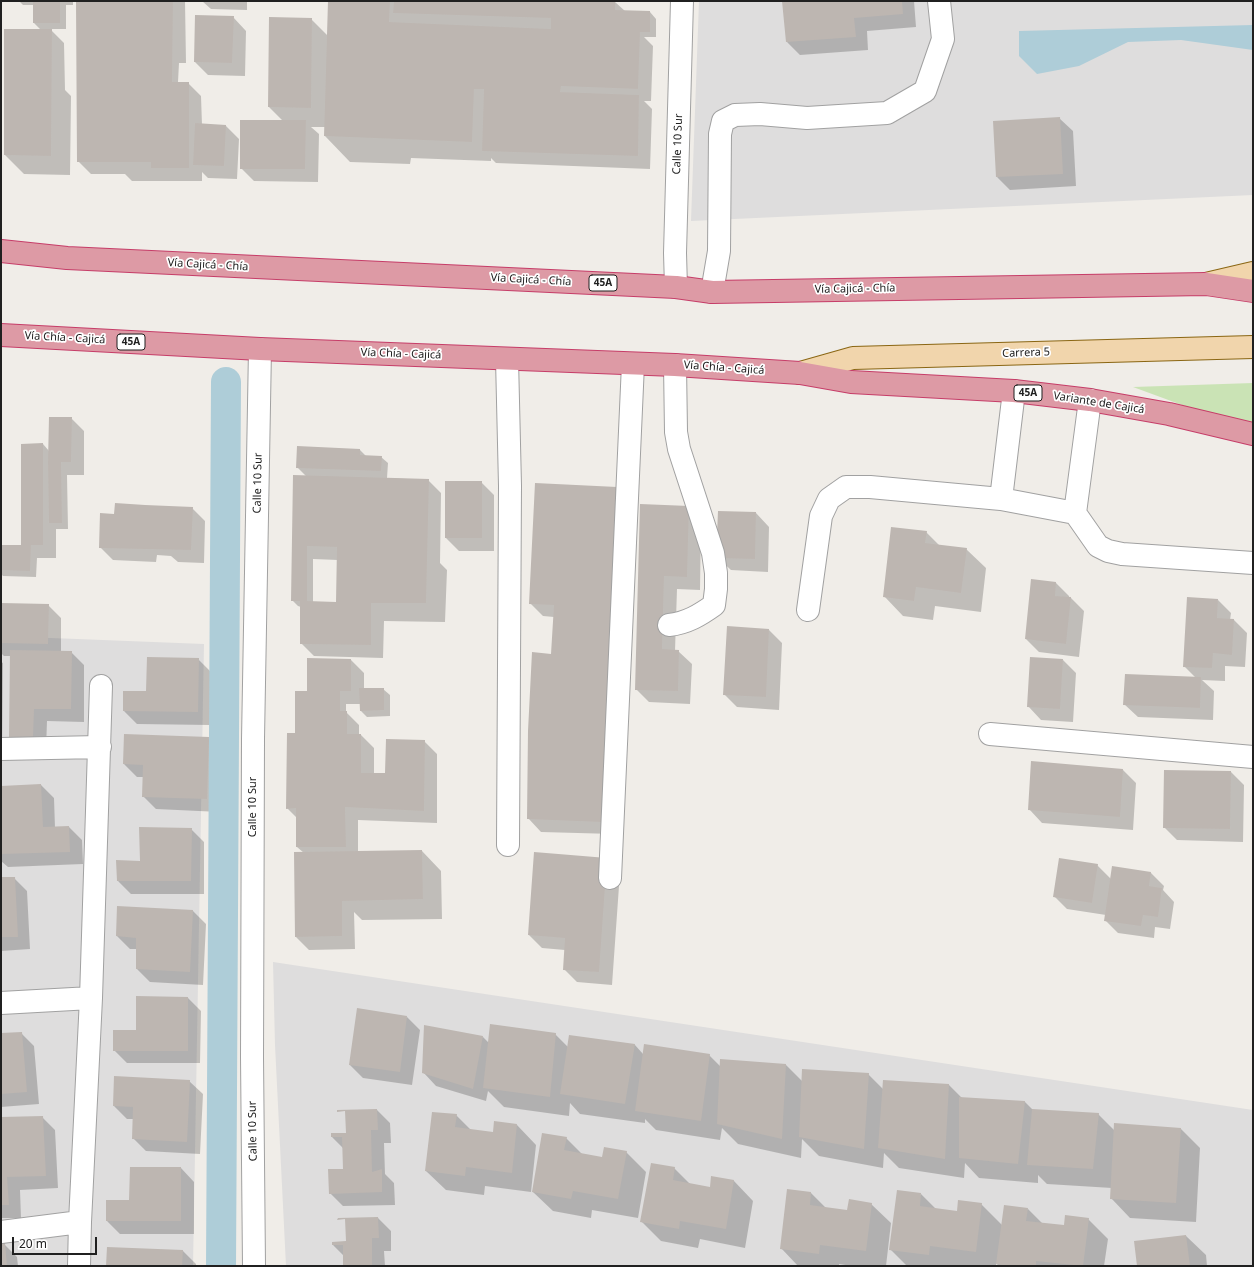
<!DOCTYPE html>
<meta charset="utf-8">
<style>
body{margin:0}
#map{position:relative;width:1254px;height:1267px;overflow:hidden;background:#f0ede8;font-family:"Noto Sans",sans-serif}
canvas{display:block}
.frame{position:absolute;inset:0;border:2px solid #202020;pointer-events:none}
.scale{position:absolute;left:12px;top:1237px;width:85px;height:18px;box-sizing:border-box;border:2px solid #202020;border-top:0;padding-left:5px;font-size:12px;line-height:14px;white-space:nowrap;color:#202020;-webkit-text-stroke:3px #fff;paint-order:stroke}
</style>
<div id="map">
<canvas width="1254" height="1267"></canvas>
<div class="frame"></div>
<div class="scale">20 m</div>
</div>
<script>
const ctx = document.querySelector('canvas').getContext('2d');
ctx.lineJoin = 'round';
function fillPath(path, color) {
  ctx.fillStyle = color;
  ctx.fill(path, 'evenodd');
}
function trace(path, color, width, dash) {
  ctx.strokeStyle = color;
  ctx.lineWidth = width;
  ctx.lineCap = dash ? 'butt' : 'round';
  ctx.setLineDash(dash || []);
  ctx.stroke(path);
}
function label(font, color, halo, rows, align = 'center') {
  ctx.font = font + ' "Noto Sans",sans-serif';
  ctx.lineWidth = 3.5;
  ctx.setLineDash([]);
  ctx.textBaseline = 'middle';
  ctx.strokeStyle = halo;
  ctx.fillStyle = color;
  for (const [text, x, y, turn = 0] of rows) {
    ctx.save();
    ctx.translate(x, y);
    ctx.rotate((+turn || 0) * Math.PI / 180);
    ctx.textAlign = isNaN(turn) ? turn : align;
    if (halo) ctx.strokeText(text, 0, 0);
    ctx.fillText(text, 0, 0);
    ctx.restore();
  }
}
fillPath(new Path2D(`
 M699,1H1253V195L691,221Z
 M1,636L204,644L193,1266H1Z
 M273,962L1253,1110V1266H286L275,1045Z`), '#dedddd');
fillPath(new Path2D(`
 M1253,383V431L1133,387Z`), '#cae3b5');
fillPath(new Path2D(`
 M1253,25V50L1181,40L1128,42L1079,66L1037,74L1019,56V31Z`), '#aecdd8');
fillPath(new Path2D(`
 M19,1H73V5H66V29H50L64,43L65,90L71,96L70,175L24,174L5,155L41,30L34,23V5H23Z
 M78,1H185L186,63H179L178,82L188,83L201,96L202,125L226,126L239,139L237,179L208,178L202,172V181H132L125,174H91L78,161Z
 M202,1H247V10L211,9Z
 M329,1L615,2L625,11L650,12L656,19V37H644L653,46L651,101H644L652,109L650,169L496,163L491,158V161L411,158L410,164L350,162L325,136V127H311L319,134L318,182L254,181L241,168L283,121L269,107L311,19L328,36Z
 M783,1H914L916,27L867,31L868,50L800,55L787,42Z
 M233,17L246,31L245,76L208,75L195,62Z
 M1059,118L1073,131L1076,186L1010,190L997,177Z
 M71,418L84,431V475H67L68,529H56V558H37L36,577L3,576L1,574V546H22L43,444L49,451Z
 M360,450L366,456L381,457L388,463L387,478L428,480L441,493L440,563L447,570L445,622L384,621L383,658L314,656L301,643V607L298,606L292,600L306,476L297,467ZM313,559L338,560L339,603L313,602Z
 M481,482L494,495V551H459L446,538Z
 M536,484L614,834L541,832L528,818L552,655L554,617L543,616L530,603Z
 M641,505L688,507L701,520L700,590L677,589L675,651H678L692,664L690,704L649,702L636,689Z
 M192,508L205,521L204,563L178,562L171,556L157,555L156,562L113,560L100,547L114,515Z
 M756,513L769,527L768,572L731,570L717,557Z
 M926,532L940,546L966,549L986,568L981,612L935,606L933,620L903,616L884,596Z
 M1032,580L1056,583L1069,596V598H1071L1084,611L1079,657L1039,652L1026,639Z
 M1218,600L1231,613L1230,620H1234L1247,633L1245,667L1225,666V681L1202,680L1214,691L1213,720L1138,717L1124,704L1196,678L1184,666Z
 M1,604L48,605L61,618V652H71L84,665V722L47,721L46,750H24L10,737L11,656H4L1,653Z
 M769,630L782,643L779,710L737,707L724,694Z
 M198,659L211,672L210,725L137,724L124,711V692H147Z
 M351,660L364,673V689H383L390,695V716L367,717L361,711V704H346V712L359,725V735H361L374,748V774H386L424,741L437,754V823L358,820V852L422,851L441,871L442,919L362,920L354,912L355,949L309,950L296,937L304,853L297,847V818L287,808L296,734L308,692Z
 M1063,660L1076,673L1073,722L1041,720L1028,706Z
 M1,662L3,663L2,752H1Z
 M208,738L222,751L220,812L156,809L143,796L144,777H137L124,764Z
 M1123,770L1136,783L1133,830L1042,823L1029,809Z
 M1231,772L1244,785L1243,842L1177,840L1164,827Z
 M41,785L54,798L55,828L69,827L82,840L83,864L8,867L1,861V787Z
 M191,829L204,842V894H131L118,881L141,862Z
 M1097,865L1111,879L1151,873L1164,886L1163,890L1174,902L1170,929L1155,927L1154,938L1118,933L1105,920L1106,915L1067,909L1054,896Z
 M620,872L612,985L577,982L564,969L565,950L542,948L529,935Z
 M1,878H14L27,891L30,949L1,951Z
 M118,908L193,911L206,924L203,985L150,982L137,969V949H130L117,936Z
 M188,998L201,1011L200,1063H127L114,1050L137,1031Z
 M407,1017L420,1030L412,1085L363,1078L350,1065Z
 M21,1033L34,1046L39,1104L1,1107V1034Z
 M555,1034L568,1047L635,1045L643,1054L709,1055L721,1067L786,1065L803,1082L868,1074L883,1089L949,1085L962,1098L1025,1102L1033,1110L1098,1114L1115,1131L1181,1129L1200,1148L1196,1222L1130,1218L1111,1198L1112,1188L1047,1184L1038,1175V1183L979,1178L965,1163L964,1178L899,1168L884,1153L883,1168L819,1156L802,1139L801,1158L738,1144L722,1128L720,1140L656,1130L645,1119V1123L580,1114L570,1103L569,1116L504,1107L488,1091L486,1101L436,1086L423,1072L483,1037L489,1043Z
 M189,1081L203,1094L200,1154L146,1151L133,1138L134,1119H127L114,1106Z
 M377,1110L390,1123L391,1143H384L385,1174L394,1183L395,1205L343,1206L330,1193L344,1170L343,1148L332,1137L347,1134Z
 M456,1115L471,1130L494,1133L517,1125L536,1145L531,1192L485,1186L484,1195L446,1190L426,1171Z
 M42,1117L55,1130L58,1188L20,1190L21,1218H1V1118Z
 M566,1138L583,1155L602,1158L626,1152L646,1172L638,1218L592,1210L591,1218L553,1211L533,1192Z
 M181,1168L194,1182V1234H120L107,1221Z
 M674,1168L690,1184L711,1188L712,1177L734,1181L753,1201L745,1248L700,1239L698,1248L661,1241L641,1221Z
 M788,1190L811,1193L826,1208L848,1211L871,1204L891,1223L886,1266H852L839,1264V1266H798L781,1248Z
 M921,1194L936,1209L958,1212L981,1204L1002,1225L1028,1209L1043,1224L1065,1227L1088,1219L1108,1239L1104,1266H999L996,1263V1266H907L890,1249Z
 M378,1218L391,1231V1251H384L385,1266H344V1256L333,1245L347,1242Z
 M1186,1236L1206,1255L1207,1266H1138Z
 M1,1244H4L17,1257L18,1266H1Z
 M183,1251L196,1264V1266H107Z`), '#0003');
trace(new Path2D(`
 M221,1266L226,382`), '#aecdd8', 30);
fillPath(new Path2D(`
 M33,1H60V23H33Z
 M76,1H173L172,82H189V168H151V162H77Z
 M328,1H390L389,22L551,29V18L393,13L394,1H615V10L650,11V32H640L638,89L561,86L560,92L639,95L638,156L482,151L484,89H474L472,142L324,136Z
 M782,1H902L903,14L854,18L856,37L786,42Z
 M195,15L234,16L232,63L194,62Z
 M269,17L312,18L311,108L268,107Z
 M4,29H52L51,156L4,155Z
 M1060,117L1063,174L996,177L993,121Z
 M240,120H306L305,169H240Z
 M195,123L226,125L224,166L193,165Z
 M49,417H72L71,462H61L62,523H49L48,462Z
 M43,443V545H31L30,571L1,570V545H21V444Z
 M297,446L360,449V455L382,456L381,471L296,468Z
 M293,475L429,479L426,603H371V645L300,644V601H291ZM307,546L337,547L336,602L307,601Z
 M445,481H482V538H445Z
 M535,483L617,487L602,822L527,819L528,731L532,652L551,654L554,605L529,604Z
 M115,503L145,505L193,507L191,550L99,548L100,513L114,514Z
 M640,504L689,506L687,577L664,576L662,649L679,650L678,691L635,690Z
 M718,511L756,512L755,559L716,558Z
 M891,527L927,531L925,543L967,548L961,593L916,587L914,601L883,597Z
 M1031,579L1056,582L1055,596L1071,597L1066,644L1025,639Z
 M1187,597L1218,599L1217,618L1234,619L1232,655L1213,653L1212,668L1183,667Z
 M1,603L49,604L48,644L1,643Z
 M727,626L769,629L766,697L723,695Z
 M10,650L72,651L71,709H34L33,737H9Z
 M147,657L199,658L198,712L123,711V691H146Z
 M1030,657L1063,659L1060,709L1027,707Z
 M307,658L351,659V691H340V711H347V734H361V773H385L386,739L425,740L424,811L345,807L346,847H296V808L286,809L287,733H295V691H307Z
 M1125,674L1201,677L1200,708L1123,705Z
 M359,688H384V710L360,711Z
 M124,734L209,737L207,799L142,797L143,765L123,764Z
 M1031,761L1123,769L1120,817L1028,810Z
 M1164,770L1231,771L1230,829L1163,828Z
 M41,784L43,827L69,826L70,852L1,854V786Z
 M139,827L192,828L191,881H117L116,860L140,861Z
 M422,850L423,899L342,901V936L295,937L294,852Z
 M534,852L607,858L599,972L563,970L565,938L528,935Z
 M1059,858L1098,864L1092,903L1053,897Z
 M1112,866L1151,872L1149,886L1162,888L1158,917L1143,915L1141,926L1104,921Z
 M1,877H15L18,937H1Z
 M117,906L193,910L190,972L136,969V938L116,936Z
 M136,996L188,997V1051H113V1030H136Z
 M357,1008L407,1016L400,1072L349,1065Z
 M490,1024L556,1033L550,1097L483,1088Z
 M424,1025L483,1036L473,1089L422,1073Z
 M22,1032L27,1092L1,1094V1033Z
 M569,1035L635,1044L625,1104L560,1094Z
 M644,1044L710,1054L701,1121L635,1111Z
 M720,1059L786,1064L782,1139L717,1124Z
 M802,1069L869,1073L864,1149L799,1137Z
 M114,1076L190,1080L187,1142L132,1139L133,1107L113,1106Z
 M883,1080L949,1084L945,1159L878,1148Z
 M959,1097L1025,1101L1018,1164L959,1158Z
 M377,1109L378,1130H371L372,1172L382,1169V1192L329,1194L328,1169H343L342,1137H331V1133H346L345,1111L337,1112V1110Z
 M1032,1109L1099,1113L1093,1169L1027,1165Z
 M432,1112L457,1114L455,1127L493,1132L494,1121L517,1124L512,1173L466,1167L465,1176L425,1171Z
 M43,1116L46,1176L7,1177L9,1205H1V1117Z
 M1114,1123L1181,1128L1176,1203L1110,1199Z
 M542,1133L567,1137L564,1150L602,1157L604,1147L627,1151L618,1199L573,1191L571,1199L532,1192Z
 M651,1163L675,1167L673,1180L710,1187L711,1176L734,1180L726,1229L680,1221L679,1229L640,1222Z
 M130,1167H181V1221H106V1200H129Z
 M787,1189L811,1192L810,1205L847,1210L849,1199L872,1203L866,1251L820,1245L819,1254L780,1249Z
 M897,1190L921,1193L920,1206L957,1211L958,1200L982,1203L976,1252L930,1246L929,1255L889,1250Z
 M1004,1205L1028,1208L1026,1221L1064,1225L1065,1215L1089,1218L1083,1266L1036,1261V1266H1008L996,1264Z
 M378,1217L379,1238H372V1266H343V1245H332V1242L346,1241L345,1219L337,1220L338,1218Z
 M1186,1235L1190,1266H1137L1134,1241Z
 M1,1243H5L7,1266H1Z
 M107,1247L183,1250L182,1266H106Z`), '#bdb6b1');
const minor = new Path2D(`
 M676,287L675,253L682,1
 M712,292L719,251L720,134L723,121L735,115L760,114L807,118L887,113L925,91L943,39L939,1
 M507,359L510,486L508,845
 M1090,400L1075,513L1098,546L1108,551L1122,554L1253,563
 M1001,499L1014,391
 M808,610L821,516L829,499L846,487H870L1001,499L1075,513
 M669,625C687,623 700,615 714,605L716,589V573L713,553L679,449L676,432L675,365
 M990,734L1253,757
 M1,749L100,747
 M610,878L633,364
 M1,1003L91,998
 M1,1232L80,1222
 M79,1266L80,1222L91,998L101,686
 M254,1266L252,1057L253,739L260,349`);
const major = new Path2D(`
 M1206,284L1253,273
 M800,373L853,358L1253,347`);
const highway = new Path2D(`
 M1,251L67,258L676,287L712,292L1206,284L1253,291
 M1,335L260,349L675,365L800,373L851,382L1014,391L1090,400L1169,414L1253,434`);
trace(minor, '#a1a1a1', 24);
trace(major, '#8a6613', 24);
trace(highway, '#c63d68', 24);
trace(minor, '#fff', 22);
trace(major, '#f1d5ac', 22);
trace(highway, '#dd9aa5', 22);
for (const [x, y, w] of [
 [603,283,28],
 [131,342,28],
 [1028,393,28]
]) {
  const box = new Path2D();
  box.roundRect(x - w / 2, y - 8, w, 16, 3);
  ctx.fillStyle = '#fff';
  ctx.fill(box);
  trace(box, '#202020', 1);
}
label('bold 10px', '#202020', null, [
 ["45A",603,283],
 ["45A",131,342],
 ["45A",1028,393]
]);
label('11px', '#202020', '#fff', [
 ["Calle 10 Sur",678,144,-88],
 ["Vía Cajicá - Chía",208,265,3],
 ["Vía Cajicá - Chía",531,280,3],
 ["Vía Cajicá - Chía",855,289,-1],
 ["Vía Chía - Cajicá",65,338,3],
 ["Carrera 5",1026,353,-2],
 ["Vía Chía - Cajicá",401,354,2],
 ["Vía Chía - Cajicá",724,368,4],
 ["Variante de Cajicá",1099,403,9],
 ["Calle 10 Sur",258,483,-89],
 ["Calle 10 Sur",253,807,-90],
 ["Calle 10 Sur",253,1131,-91]
]);
</script>
